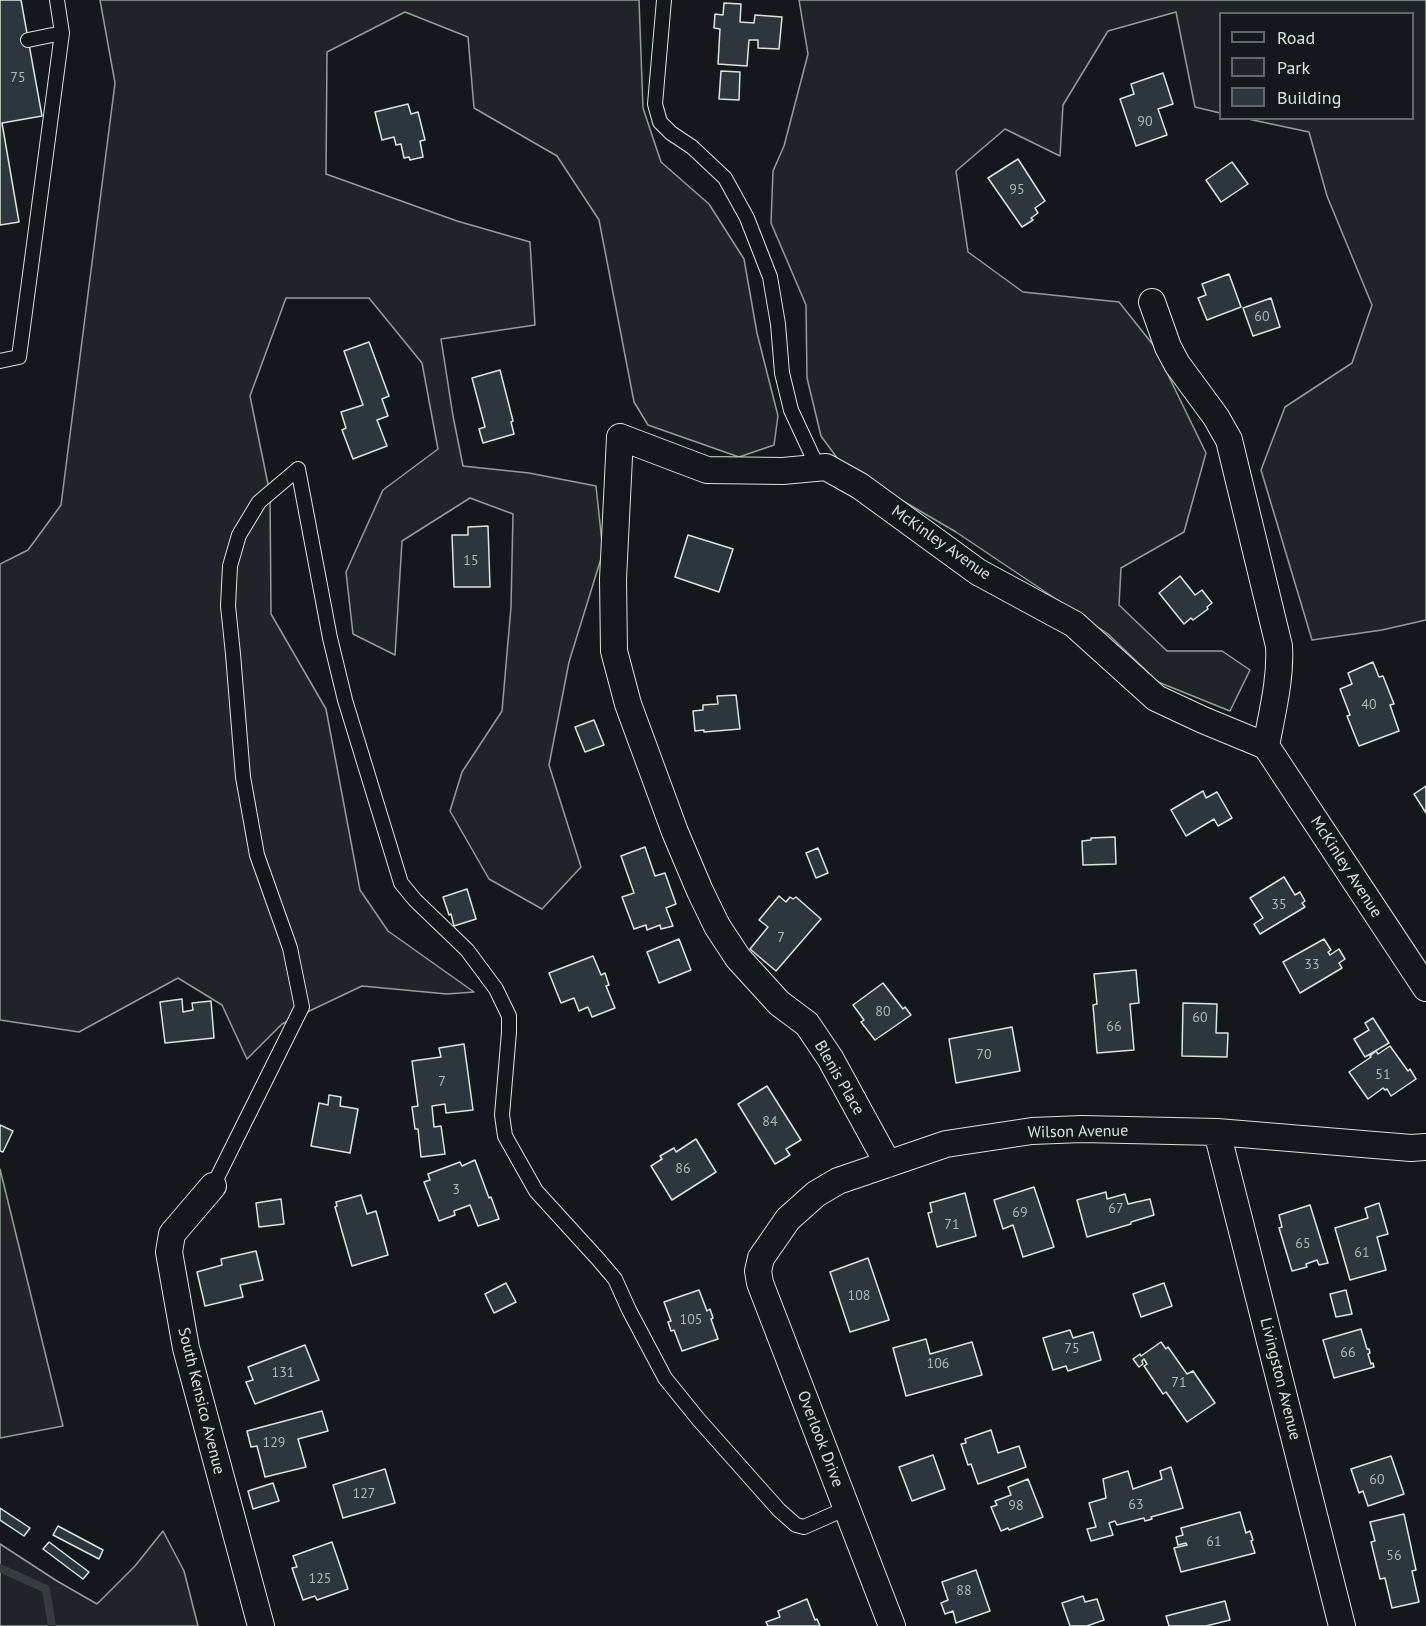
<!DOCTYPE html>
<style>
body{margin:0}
#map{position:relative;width:1426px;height:1626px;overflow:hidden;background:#14181c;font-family:"PT Sans",sans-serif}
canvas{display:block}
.legend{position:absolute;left:1219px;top:12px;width:195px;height:108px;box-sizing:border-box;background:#14181c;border:2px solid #626a69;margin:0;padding:8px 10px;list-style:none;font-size:18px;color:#d8e6dc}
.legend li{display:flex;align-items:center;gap:12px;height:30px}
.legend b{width:30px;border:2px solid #626a69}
</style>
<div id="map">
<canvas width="1426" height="1626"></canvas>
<ul class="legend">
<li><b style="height:8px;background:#14181c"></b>Road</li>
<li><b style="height:16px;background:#202428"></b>Park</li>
<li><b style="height:16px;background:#2c363c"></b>Building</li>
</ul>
</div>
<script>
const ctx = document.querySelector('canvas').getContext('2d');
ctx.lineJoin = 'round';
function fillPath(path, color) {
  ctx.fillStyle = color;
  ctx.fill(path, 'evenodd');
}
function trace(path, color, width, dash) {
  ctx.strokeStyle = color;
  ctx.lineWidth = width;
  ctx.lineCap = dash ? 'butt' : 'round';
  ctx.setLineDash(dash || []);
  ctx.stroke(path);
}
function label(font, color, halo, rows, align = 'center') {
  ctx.font = font + ' "PT Sans",sans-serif';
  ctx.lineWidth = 4.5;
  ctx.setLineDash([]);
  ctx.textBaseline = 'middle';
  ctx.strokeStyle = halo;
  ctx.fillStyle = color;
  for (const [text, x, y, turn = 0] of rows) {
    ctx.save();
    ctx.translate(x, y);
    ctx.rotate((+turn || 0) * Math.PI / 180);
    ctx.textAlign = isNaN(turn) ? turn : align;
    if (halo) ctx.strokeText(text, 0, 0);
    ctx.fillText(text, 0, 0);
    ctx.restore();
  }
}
const green = new Path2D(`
 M100,0H639L643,108L661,162L709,204L744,259L757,333L778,416L774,445L739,457L648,425L634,402L599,220L557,156L474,108L468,37L405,12L327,52L326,174L457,221L530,242L535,325L441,339L453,416L463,466L529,473L596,486L603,552L569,662L549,765L581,867L542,909L489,879L450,811L462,772L502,711L511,607L513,514L470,498L402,541L395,655L353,634L346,572L383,490L438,449L422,363L369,298H286L250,396L270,494L271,614L326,709L360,890L388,931L474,992L447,994L362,986L282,1024L247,1059L222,1005L178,978L79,1032L0,1020V564L28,550L61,505L115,83Z
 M799,0H1426V620L1382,630L1312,640L1261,470L1285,407L1352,363L1372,305L1327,196L1309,132L1248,119L1412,118V14H1220V113L1195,107L1176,12L1108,31L1063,105L1060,156L1005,129L956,171L968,252L1023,292L1119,302L1154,346L1206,453L1184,532L1121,568L1119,605L1167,651H1222L1250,670L1230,711L1158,682L1108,634L956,532L843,466L821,436L807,378L806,305L771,223L773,171L784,146L808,54Z
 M0,1169L63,1426L0,1438Z
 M163,1531L184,1571L198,1626H0V1544L57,1581L97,1604L135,1566Z`);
fillPath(green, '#202428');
trace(green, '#939e99', 1.5);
trace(new Path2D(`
 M0,1568L46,1589L52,1626`), '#363b3e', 8);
const building = new Path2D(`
 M0,0H21L42,116L2,123L19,222L0,225Z
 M724,3L741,4L740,22L754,23L755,15L782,17L779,49L758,48V40H749L747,66L718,64L720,29L714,28L715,14L723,15Z
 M721,71L740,72L739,100L719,99Z
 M1163,73L1173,104L1158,109L1167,135L1136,146L1120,99L1134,94L1131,84Z
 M408,104L411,114L418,112L425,140L420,141L423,157L410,160L409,157L404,158L401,144L396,145L394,137L382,140L375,112Z
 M1018,159L1045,201L1035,208L1038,213L1031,218L1033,220L1022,227L988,178Z
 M1232,162L1248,184L1221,202L1206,180Z
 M1229,274L1241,307L1207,320L1198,298L1206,295L1202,284Z
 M1271,298L1280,327L1253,336L1243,308Z
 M369,342L389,396L382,399L388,416L377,420L387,446L353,459L342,430L346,428L341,412L363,405L344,351Z
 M500,370L513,421L511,422L514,434L483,443L479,429L485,427L472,378Z
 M488,526L490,587H454L452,535H468V527Z
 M688,535L733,549L719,592L675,577Z
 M1180,576L1195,595L1202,590L1212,603L1207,607L1208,609L1193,620L1191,618L1184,624L1159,593Z
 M1373,662L1379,677L1383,676L1394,704L1390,705L1399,731L1359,746L1347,716L1350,715L1340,689L1352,684L1348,673Z
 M736,695L740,729L704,732V730L695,731L693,711L703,710V705L718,704L717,696Z
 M594,720L604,745L585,752L575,727Z
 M1426,786V813L1414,794Z
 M1203,791L1206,798L1217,792L1232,818L1218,826L1214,819L1186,836L1171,810Z
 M1115,837L1116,864L1083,865L1082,841L1091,840V838Z
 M645,847L655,876L665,873L676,904L666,908L673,926L661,929L660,925L647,930L646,925L634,929L622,897L634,893L621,856Z
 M818,848L828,873L816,878L806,853Z
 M1284,877L1295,895L1300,892L1305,901L1302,903L1305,907L1260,934L1254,924L1263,918L1250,898Z
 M467,889L476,919L454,926L451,914L449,915L443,897Z
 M779,896L786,902L790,897L793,899L796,897L821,919L776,971L750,949L768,927L759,920Z
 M679,939L691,970L659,983L647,952Z
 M1324,939L1331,950L1328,952L1330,955L1339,949L1345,959L1339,963L1342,968L1300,993L1283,962Z
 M593,956L601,975L605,973L609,985L606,986L615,1008L592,1017L588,1007L579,1011L574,998L561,1003L549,973Z
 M1136,970L1139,1003L1130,1004L1134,1050L1097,1053L1093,1005L1097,1004L1094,974Z
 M883,983L903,1009L905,1007L911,1015L875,1040L861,1022L864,1020L853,1005Z
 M182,999L183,1012L193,1010L192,1003L211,1001L214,1038L165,1043L160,1002Z
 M1183,1003L1217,1004L1216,1033H1228L1227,1057L1182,1056Z
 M1373,1018L1389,1043L1365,1057L1354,1039L1369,1030L1365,1023Z
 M1012,1027L1020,1071L956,1083L949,1039Z
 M464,1044L473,1110L446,1113L445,1104L432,1106L434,1127L441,1126L445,1154L421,1157L418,1129H415L412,1107L418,1106L412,1061L441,1057L439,1048Z
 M1390,1046L1408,1071L1410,1069L1416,1079L1391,1096L1387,1089L1385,1090L1383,1088L1368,1099L1349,1072L1371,1057L1370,1056L1376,1051L1378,1054Z
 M767,1086L801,1140L786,1149L790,1155L775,1164L738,1104Z
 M329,1095L341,1097L340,1106L358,1109L350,1153L311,1146L319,1103L328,1105Z
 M0,1125L13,1131L3,1152L0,1151Z
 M696,1139L716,1172L672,1200L651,1166L662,1159L660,1156L674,1148L676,1152Z
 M475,1160L489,1198L491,1197L499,1219L478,1226L470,1205L454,1211L455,1215L439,1221L424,1182L430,1180L428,1174L460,1162L462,1166Z
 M1034,1187L1054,1247L1023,1257L1013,1225L1003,1229L994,1200Z
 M1106,1192L1107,1199L1125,1194L1128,1204L1150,1199L1154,1215L1131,1222V1224L1087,1237L1077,1200Z
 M965,1193L976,1236L937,1247L928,1213L932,1212L930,1203Z
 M361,1195L367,1214L376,1211L388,1255L352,1266L335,1207L337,1206L336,1202Z
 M281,1199L284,1224L259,1227L256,1203Z
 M1379,1203L1388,1234L1377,1237L1386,1270L1350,1280L1335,1228L1368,1218L1365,1208Z
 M1310,1205L1328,1263L1319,1265L1317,1260L1306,1264L1307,1267L1292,1271L1279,1228L1282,1227L1279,1215Z
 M256,1251L263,1280L240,1285L243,1297L205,1306L197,1272L222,1265L221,1259Z
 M868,1258L889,1320L850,1332L830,1272Z
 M506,1283L516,1302L494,1313L485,1294Z
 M1164,1283L1172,1306L1141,1317L1133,1294Z
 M699,1290L707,1311L710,1309L713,1318L711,1319L718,1339L682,1351L674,1330L671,1331L668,1322L671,1321L664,1302Z
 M1346,1290L1352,1314L1336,1317L1330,1294Z
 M1361,1329L1367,1349H1369L1370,1353L1368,1354L1371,1364L1373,1363L1374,1367L1334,1378L1323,1340Z
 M1070,1330L1073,1338L1093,1332L1101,1360L1068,1371L1066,1366L1053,1370L1043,1338Z
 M926,1339L930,1354L972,1342L982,1375L906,1396L893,1348Z
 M1161,1342L1166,1349L1168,1347L1187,1374L1193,1371L1215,1403L1187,1422L1166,1392L1163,1394L1144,1366L1147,1364L1144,1359L1142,1361L1143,1364L1139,1367L1133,1359L1140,1354L1141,1356Z
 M305,1345L319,1380L255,1404L246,1382L253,1380L248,1367Z
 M322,1411L328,1431L298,1439L306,1467L265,1477L257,1446L251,1447L247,1431Z
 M991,1430L998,1453L1019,1446L1026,1467L978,1484L971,1464L968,1465L961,1444L966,1443L965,1439Z
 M933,1455L945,1489L912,1501L899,1467Z
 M1391,1456L1404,1494L1368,1506L1363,1491L1359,1493L1351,1469Z
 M1171,1467L1183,1508L1151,1517L1152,1519L1145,1521L1144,1518L1117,1525L1115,1521L1109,1523L1113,1535L1091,1541L1087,1529L1096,1527L1089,1503L1106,1498L1103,1479L1128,1471L1133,1489L1162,1479L1160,1471Z
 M385,1469L395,1503L343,1518L333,1485Z
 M1028,1479L1043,1517L1009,1530L1008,1528L1001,1531L991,1507L997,1505L995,1501L1011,1495L1008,1487Z
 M273,1483L279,1501L253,1509L248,1491Z
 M0,1508L30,1528L24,1536L0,1520Z
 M1240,1512L1246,1533L1250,1531L1253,1540L1251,1541L1255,1553L1181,1572L1174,1548L1187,1545L1186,1543L1178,1545L1176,1537L1183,1535L1181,1528Z
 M1404,1514L1416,1570L1412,1571L1419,1602L1392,1608L1385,1578L1380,1579L1371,1542L1375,1541L1370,1522Z
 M58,1526L103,1550L99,1559L53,1535Z
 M49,1542L89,1572L83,1579L43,1549Z
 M332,1542L348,1589L317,1600L315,1596L303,1600L292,1568L297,1567L293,1556Z
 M976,1570L990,1611L956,1623L953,1611L945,1614L941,1603L948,1600L942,1582Z
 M1083,1596L1085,1602L1097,1599L1104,1620L1087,1626H1070L1062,1603Z
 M807,1599L815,1620L817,1619L820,1626H768L766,1622L780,1617L778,1611Z
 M1225,1601L1230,1620L1206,1626H1169L1166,1616Z`);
fillPath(building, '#2c363c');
trace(building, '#d8e6dc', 1.5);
const service = new Path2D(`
 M664,0L655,104L660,122L671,133L692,147L725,178L747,218L770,277L778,324L782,373L791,410L818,468
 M28,40L62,33
 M0,361L19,357L62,33L57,0
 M213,1186L302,1007L290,948L257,855L243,777L233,654L228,606L230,566L239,535L259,502L298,469L330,638L345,700L401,883L415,900L467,950L496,989L509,1016V1032L502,1115L505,1136L536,1191L598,1259L615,1279L629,1310L665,1378L699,1420L779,1510L796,1525L804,1527L847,1508`);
const minor = new Path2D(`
 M1152,302L1168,347L1177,364L1216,417L1229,440L1279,646C1281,679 1272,713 1266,746
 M1217,1132L1342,1626
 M888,1164L830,1058L807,1024L779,1003L738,958L717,926L700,891L675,832L628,704L614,651L613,579L620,437L707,470L783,471L826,467L860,486L978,572L1074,624L1156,698L1203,720L1266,746L1426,988
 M213,1186L172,1234L169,1252L186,1348L261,1626
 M892,1626L760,1283L758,1271L761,1258L788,1219L816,1194L838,1181L946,1144L1032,1131L1082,1129L1217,1132L1411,1148L1426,1147`);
trace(service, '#d8e6dc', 16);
trace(minor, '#d8e6dc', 28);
trace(service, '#14181c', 14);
trace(minor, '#14181c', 26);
label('14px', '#adbab4', null, [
 ["75",18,78],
 ["90",1145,122],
 ["95",1017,190],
 ["60",1262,317],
 ["15",471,561],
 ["40",1369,705],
 ["35",1279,905],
 ["7",781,938],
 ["33",1312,965],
 ["80",883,1012],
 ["60",1200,1018],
 ["66",1114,1027],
 ["70",984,1055],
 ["51",1383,1075],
 ["7",442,1082],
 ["84",770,1122],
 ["86",683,1169],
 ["3",456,1190],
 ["67",1116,1209],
 ["69",1020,1213],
 ["71",952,1225],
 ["65",1303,1244],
 ["61",1362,1253],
 ["108",859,1296],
 ["105",691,1320],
 ["75",1072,1349],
 ["66",1348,1353],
 ["106",938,1364],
 ["131",283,1373],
 ["71",1179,1383],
 ["129",274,1443],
 ["60",1377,1480],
 ["127",364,1494],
 ["63",1136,1505],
 ["98",1016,1506],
 ["61",1214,1542],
 ["56",1394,1556],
 ["125",320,1579],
 ["88",964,1591]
]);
label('16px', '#d8e6dc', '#14181c', [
 ["McKinley Avenue",941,543,35],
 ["McKinley Avenue",1346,867,57],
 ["Blenis Place",839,1078,60],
 ["Wilson Avenue",1078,1132,-1],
 ["Livingston Avenue",1280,1379,76],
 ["South Kensico Avenue",201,1401,76],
 ["Overlook Drive",820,1439,69]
]);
</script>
